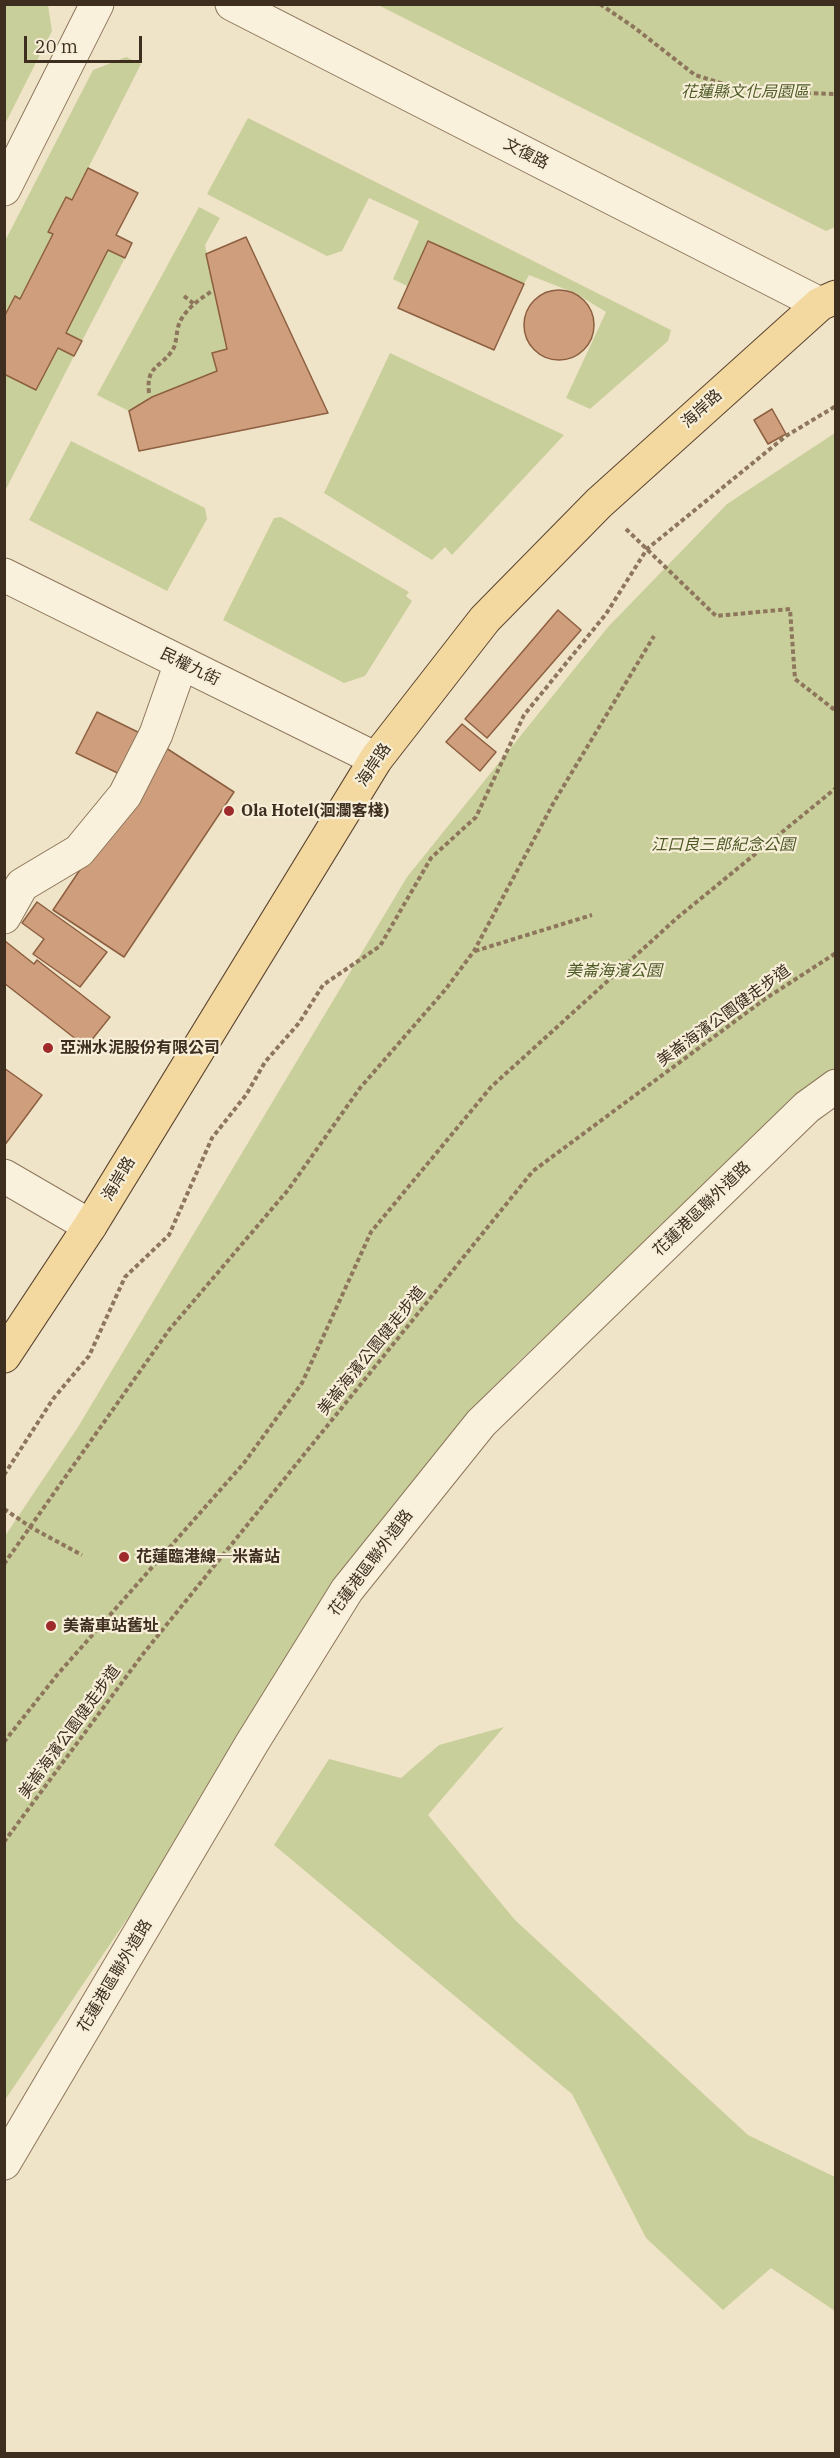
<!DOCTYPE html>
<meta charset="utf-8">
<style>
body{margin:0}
#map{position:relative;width:840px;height:2458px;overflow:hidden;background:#f0e4c8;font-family:"IBM Plex Serif",serif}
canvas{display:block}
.frame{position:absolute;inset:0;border:6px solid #3d2e20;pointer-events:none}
.scale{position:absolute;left:24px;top:36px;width:118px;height:27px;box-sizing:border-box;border:3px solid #3d2e20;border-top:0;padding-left:8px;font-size:18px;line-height:21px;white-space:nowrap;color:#3d2e20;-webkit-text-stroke:4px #f7eed8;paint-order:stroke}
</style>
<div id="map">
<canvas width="840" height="2458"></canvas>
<div class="frame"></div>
<div class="scale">20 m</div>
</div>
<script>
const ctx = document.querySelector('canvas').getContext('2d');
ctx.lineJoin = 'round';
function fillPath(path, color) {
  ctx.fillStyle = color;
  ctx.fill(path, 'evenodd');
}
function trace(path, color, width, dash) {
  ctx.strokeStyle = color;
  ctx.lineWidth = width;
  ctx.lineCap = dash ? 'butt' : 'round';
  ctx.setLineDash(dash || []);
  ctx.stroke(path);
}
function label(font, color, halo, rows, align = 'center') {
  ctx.font = font + ' "IBM Plex Serif","Noto Sans TC",serif';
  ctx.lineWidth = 4.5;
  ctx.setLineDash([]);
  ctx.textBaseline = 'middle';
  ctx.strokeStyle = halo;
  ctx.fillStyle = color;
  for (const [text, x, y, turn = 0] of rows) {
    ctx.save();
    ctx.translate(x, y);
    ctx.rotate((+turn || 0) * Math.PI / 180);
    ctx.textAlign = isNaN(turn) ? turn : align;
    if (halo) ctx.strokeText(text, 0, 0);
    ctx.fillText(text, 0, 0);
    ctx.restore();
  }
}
fillPath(new Path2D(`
 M5,4L48,5L52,31L5,124Z
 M378,5H835V227L826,231Z
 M126,57L141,64L72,200L66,197L49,231L53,234L20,299L15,297L5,317V241L93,70Z
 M248,118L671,330L668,341L590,409L566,398L606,312L575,293L529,275L524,284L428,241L407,286L393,279L419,221L369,198L342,251L327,256L207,194Z
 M199,207L220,218L205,245L227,349L212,353L217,371L152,397L129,411L97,395Z
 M108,250L125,258L82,341L66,333Z
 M58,348L74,356L5,491V374L36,390Z
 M390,353L564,435L452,555L445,547L432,560L324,493Z
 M835,433V1073L796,1102L515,1365L313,1643L5,2100V1536L78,1427L407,877L608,627L727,504Z
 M71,441L205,508L207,519L167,591L29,520Z
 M281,517L409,592L406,596L412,601L365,676L344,683L223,620L274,518Z
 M504,1727L428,1815L515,1920L748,2135L835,2177V2311L771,2268L723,2310L646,2238L572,2094L274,1845L329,1759L401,1778L439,1745Z`), '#c9cf9b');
const building = new Path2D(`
 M88,168L138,193L116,235L132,243L125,258L108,250L66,333L82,341L74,356L58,348L36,390L4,374V317L15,296L20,299L53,234L48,232L66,197L72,200Z
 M246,237L328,413L139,451L129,411L152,397L217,371L212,353L227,349L206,254Z
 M428,241L524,284L494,350L398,308Z
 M524 325a35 35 0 1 1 70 0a35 35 0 1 1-70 0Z
 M772,409L786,434L768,444L754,420Z
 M558,610L581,630L487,738L465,719Z
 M97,712L148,737L128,778L76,753Z
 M462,724L496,752L480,771L446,742Z
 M163,746L234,792L124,957L53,910Z
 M37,902L107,952L80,987L33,954L44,939L22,923Z
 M5,941L34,964L37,960L110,1017L86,1047L4,983Z
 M4,1068L42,1095L4,1146Z`);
fillPath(building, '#cf9f7d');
trace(building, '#8d5f41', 1.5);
const minor = new Path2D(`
 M232,4L820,304
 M4,189L97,4
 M4,575L376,759
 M4,917L22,885L79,851L125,795L156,734L181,663
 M4,1176L90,1226
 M4,2163L252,1743L347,1590L481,1423L807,1107L836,1086`);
const major = new Path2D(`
 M4,1356L90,1226L376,759L485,619L599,503L820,304L836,297`);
trace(minor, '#8d765c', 35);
trace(major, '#5b4430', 35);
trace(new Path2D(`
 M600,4L635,28L695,75L746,91L836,94
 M184,296L194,304
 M149,393C146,366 159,369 172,351C177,344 176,332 179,324C185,309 200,299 212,291
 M626,529L716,616L790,609L795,679L836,711
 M475,951L592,915
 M4,1475L53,1399L89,1356L125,1277L169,1235L212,1138L246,1095L265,1062L299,1023L323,985L380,946L431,858L476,817L524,715L606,614L647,549L786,436L836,406
 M4,1509L32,1528L82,1555
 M4,1564L169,1330L288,1190L360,1088L445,990L474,951L554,802L654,636
 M4,1742L57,1675L244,1463L302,1383L371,1232L491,1087L677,918L836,788
 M4,1842L143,1654L533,1171L765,999L836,953`), '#8d765c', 4, [4.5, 3]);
trace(minor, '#faf1dc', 33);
trace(major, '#f3d9a0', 33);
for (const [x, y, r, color] of [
 [229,811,6,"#9e2a2b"],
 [48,1048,6,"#9e2a2b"],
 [124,1557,6,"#9e2a2b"],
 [51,1626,6,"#9e2a2b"]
]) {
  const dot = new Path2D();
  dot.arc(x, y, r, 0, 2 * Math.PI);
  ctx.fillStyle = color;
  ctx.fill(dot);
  trace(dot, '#f7eed8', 2);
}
label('italic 16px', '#4d5a26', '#f7eed8', [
 ["花蓮縣文化局園區",745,92],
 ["江口良三郎紀念公園",723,845],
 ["美崙海濱公園",614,971]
]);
label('16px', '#3d2e20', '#f7eed8', [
 ["文復路",526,154,27],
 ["海岸路",702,409,-42],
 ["民權九街",190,667,26],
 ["海岸路",374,765,-56],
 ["美崙海濱公園健走步道",724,1016,-36],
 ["海岸路",119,1179,-59],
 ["花蓮港區聯外道路",702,1209,-44],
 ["美崙海濱公園健走步道",372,1351,-51],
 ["花蓮港區聯外道路",371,1563,-53],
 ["美崙海濱公園健走步道",70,1732,-54],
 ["花蓮港區聯外道路",115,1976,-59]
]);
label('bold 16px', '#3d2e20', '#f7eed8', [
 ["Ola Hotel(洄瀾客棧)",241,811],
 ["亞洲水泥股份有限公司",60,1048],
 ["花蓮臨港線─米崙站",136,1557],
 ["美崙車站舊址",63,1626]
], 'left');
</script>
